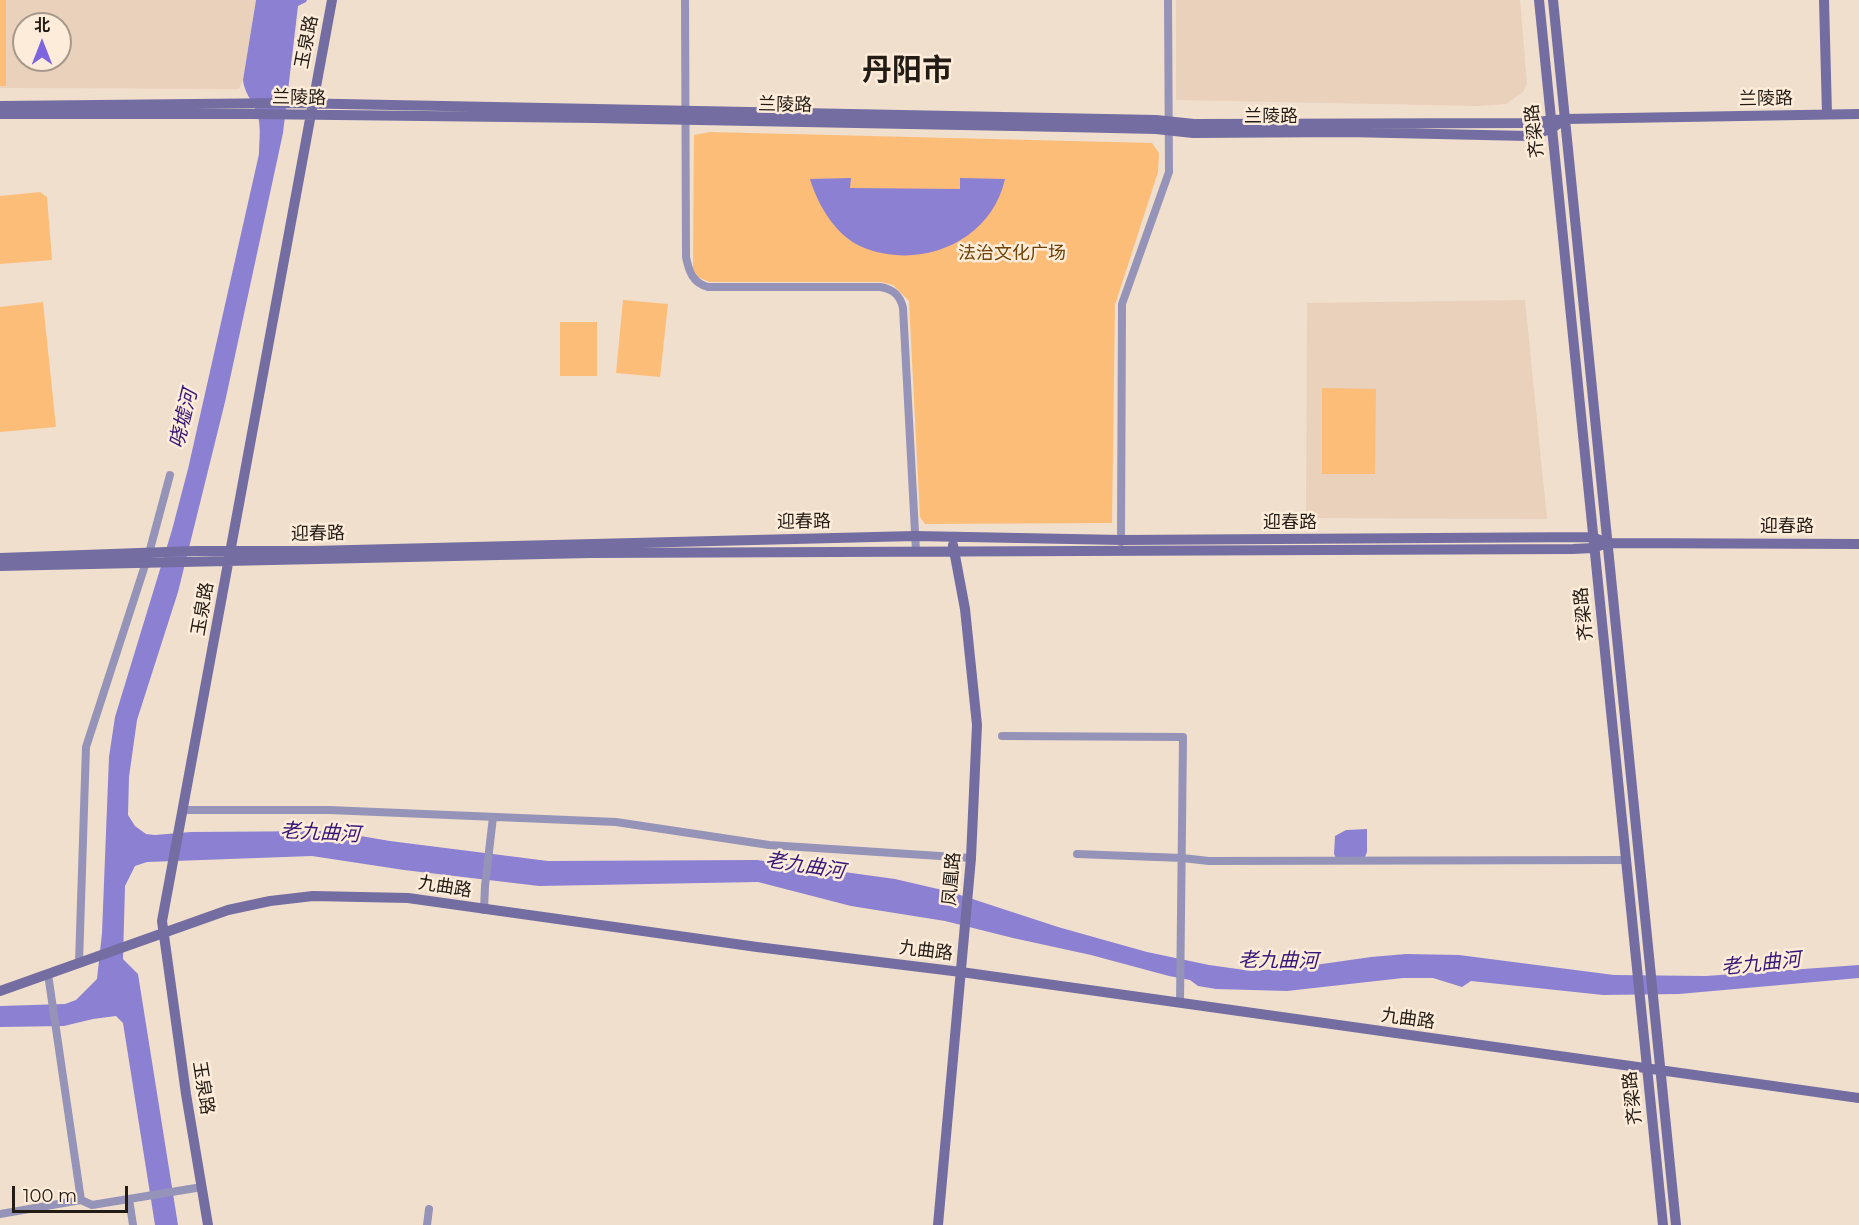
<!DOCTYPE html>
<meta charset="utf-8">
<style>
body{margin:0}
#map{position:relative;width:1859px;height:1225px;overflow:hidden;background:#f0dfcd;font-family:Montserrat,"Noto Sans SC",sans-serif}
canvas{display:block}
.north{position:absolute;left:12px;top:12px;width:60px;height:60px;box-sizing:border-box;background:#feecda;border:2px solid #a6998b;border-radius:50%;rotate:0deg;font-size:16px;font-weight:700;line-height:24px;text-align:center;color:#221c15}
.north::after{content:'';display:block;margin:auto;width:21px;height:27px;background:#7d65e0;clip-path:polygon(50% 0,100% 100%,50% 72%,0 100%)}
.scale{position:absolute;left:12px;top:1186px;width:116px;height:27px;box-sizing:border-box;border:3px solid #221c15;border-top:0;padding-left:8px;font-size:18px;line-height:21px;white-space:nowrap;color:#221c15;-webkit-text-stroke:4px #feecda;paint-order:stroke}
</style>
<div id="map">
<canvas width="1859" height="1225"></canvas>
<div class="north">北</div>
<div class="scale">100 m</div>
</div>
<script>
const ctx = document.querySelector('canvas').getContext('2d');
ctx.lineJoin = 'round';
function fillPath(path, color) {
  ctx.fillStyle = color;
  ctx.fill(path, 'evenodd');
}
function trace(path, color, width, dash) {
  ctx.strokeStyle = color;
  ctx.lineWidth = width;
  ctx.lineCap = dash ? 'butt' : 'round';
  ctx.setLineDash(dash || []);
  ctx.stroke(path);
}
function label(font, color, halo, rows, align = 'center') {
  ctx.font = font + ' Montserrat,"Noto Sans SC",sans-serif';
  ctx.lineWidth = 5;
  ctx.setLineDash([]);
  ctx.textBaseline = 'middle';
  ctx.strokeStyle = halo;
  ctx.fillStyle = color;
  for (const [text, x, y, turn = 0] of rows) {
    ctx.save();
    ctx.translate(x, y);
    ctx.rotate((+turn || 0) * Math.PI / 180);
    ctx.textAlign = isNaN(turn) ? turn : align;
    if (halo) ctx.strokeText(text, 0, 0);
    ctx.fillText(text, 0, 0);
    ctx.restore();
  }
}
fillPath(new Path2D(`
 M0,0H256L243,80L239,89L0,88ZM24,24H60V60H24Z
 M1176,0H1520L1527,84L1523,92L1506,104L1479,106L1176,100Z
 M1525,300L1547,519L1306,518L1307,303Z`), '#e9d1bb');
fillPath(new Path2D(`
 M0,0H6V86H0Z
 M710,132L1152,143L1159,153L1158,172L1115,305L1112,523L925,524L920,517L909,301L893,285L881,282H709L698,277L693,269L694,135Z
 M40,192L47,197L52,260L0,264V196Z
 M623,300L668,304L660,377L616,373Z
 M43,302L56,427L0,432V307Z
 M560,322H597V376H560Z
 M1322,388L1376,389L1375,474H1322Z`), '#fcbd79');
fillPath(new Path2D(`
 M256,0H307L306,2L298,6L283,133L225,402L178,592L137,720L129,777L128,815L135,826L146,834L155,835L191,832L331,831L390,841L548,861L757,860L895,879L951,892L1058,927L1147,952L1209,965L1252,971L1301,967L1371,957L1406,954L1459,955L1614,975L1706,976L1859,965V978L1679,994L1603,995L1471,981L1462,987L1433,978H1403L1287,991L1216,989L1198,986L1190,980L1169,976L1091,955L1013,938L945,921L851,906L758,882L539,886L404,870L312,856L147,862L135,866L125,886L123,959L138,974L178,1225H155L123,1023L116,1016L93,1019L64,1026L0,1027V1006L65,1004L76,1000L97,979L102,933L109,757L115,717L172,530L188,469L259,154C259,140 262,124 256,111C252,100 244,92 243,80Z
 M851,178L850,188L960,189V178L1005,179C991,242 920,271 862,247C835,235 818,205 810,179Z
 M1367,829V852L1365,857L1336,858L1334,854L1335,836L1346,830Z`), '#8c80d2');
trace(new Path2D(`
 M685,0L686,257C689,272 693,283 708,287H880C893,289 900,295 903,308L916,551
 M1121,542L1122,304L1169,172L1168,0
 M1002,736L1183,737L1180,1003
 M183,810H329L616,822L769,845L971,858
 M1077,854L1182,858L1209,861L1626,860
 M484,910L485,886L493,817
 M79,963L86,747L149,553L170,475
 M48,974L81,1200
 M129,1199L133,1225
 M0,1214L81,1200L92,1205L202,1187
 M427,1225L429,1209`), '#9693b8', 8);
trace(new Path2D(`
 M1539,0L1663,1225
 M1553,0L1676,1225
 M1824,0L1827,114
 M0,106L290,103L1156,120L1194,124L1527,123L1565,119L1859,114
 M0,114H252L594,118L1066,127L1156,129L1193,133L1347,132L1528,136L1551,129L1565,119
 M0,558L195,551H312L915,536L1122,540L1592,537L1607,543
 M0,566L590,553L1573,549L1593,548L1607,543L1859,544
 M0,991L228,910L270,901L313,896L408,898L757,947L961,972L1859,1098
 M208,1225L186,1094L162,921L332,0
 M938,1225L971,858L977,725L965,609L953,545`), '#736da2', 10);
label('18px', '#221c15', '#feecda', [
 ["玉泉路",307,42,-79],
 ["兰陵路",299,98,1],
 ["兰陵路",1766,99,-1],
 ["兰陵路",785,105,1],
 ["兰陵路",1271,117],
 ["齐梁路",1535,131,-96],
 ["迎春路",804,522,-1],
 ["迎春路",1290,523],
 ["迎春路",1787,527],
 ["迎春路",318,534,-1],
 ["玉泉路",203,609,-80],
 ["齐梁路",1584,614,-96],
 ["凤凰路",952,879,-85],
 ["九曲路",445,887,9],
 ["九曲路",926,951,7],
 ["九曲路",1408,1019,8],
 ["玉泉路",203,1088,81],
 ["齐梁路",1633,1098,-96]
]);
label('18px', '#6d4204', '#feecda', [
 ["法治文化广场",1012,254]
]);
label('italic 20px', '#351778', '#feecda', [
 ["哓墟河",184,419,-76],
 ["老九曲河",320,833,3],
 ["老九曲河",805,866,9],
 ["老九曲河",1278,961,1],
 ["老九曲河",1761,964,-6]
]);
label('bold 30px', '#221c15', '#feecda', [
 ["丹阳市",907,71]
]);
</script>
